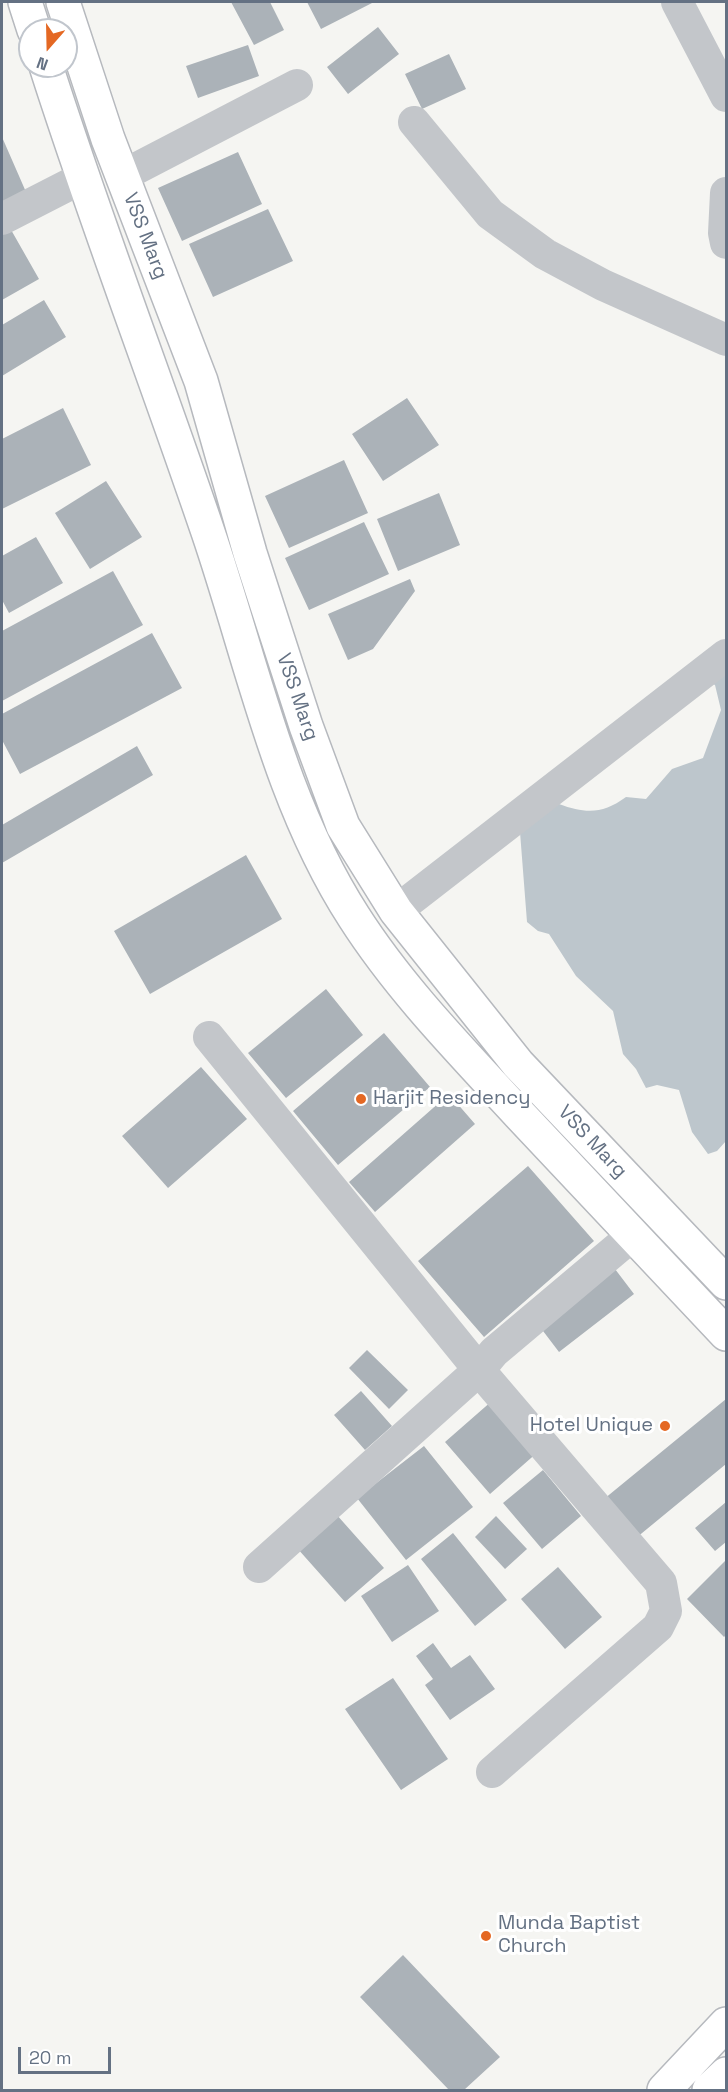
<!DOCTYPE html>
<style>
body{margin:0}
#map{position:relative;width:728px;height:2092px;overflow:hidden;background:#f5f5f2;font-family:"Space Grotesk",sans-serif}
canvas{display:block}
.frame{position:absolute;inset:0;border:3px solid #647183;pointer-events:none}
.north{position:absolute;left:18px;top:18px;width:60px;height:60px;box-sizing:border-box;background:#fff;border:2px solid #c1c6cd;border-radius:50%;rotate:200deg;font-size:16px;font-weight:700;line-height:24px;text-align:center;color:#647183}
.north::after{content:'';display:block;margin:auto;width:21px;height:27px;background:#e46823;clip-path:polygon(50% 0,100% 100%,50% 72%,0 100%)}
.scale{position:absolute;left:18px;top:2047px;width:93px;height:27px;box-sizing:border-box;border:3px solid #647183;border-top:0;padding-left:8px;font-size:18px;line-height:21px;white-space:nowrap;color:#647183;-webkit-text-stroke:4px #fff;paint-order:stroke}
</style>
<div id="map">
<canvas width="728" height="2092"></canvas>
<div class="frame"></div>
<div class="north">N</div>
<div class="scale">20 m</div>
</div>
<script>
const ctx = document.querySelector('canvas').getContext('2d');
ctx.lineJoin = 'round';
function fillPath(path, color) {
  ctx.fillStyle = color;
  ctx.fill(path, 'evenodd');
}
function trace(path, color, width, dash) {
  ctx.strokeStyle = color;
  ctx.lineWidth = width;
  ctx.lineCap = dash ? 'butt' : 'round';
  ctx.setLineDash(dash || []);
  ctx.stroke(path);
}
function label(font, color, halo, rows, align = 'center') {
  ctx.font = font + ' "Space Grotesk",sans-serif';
  ctx.lineWidth = 6;
  ctx.setLineDash([]);
  ctx.textBaseline = 'middle';
  ctx.strokeStyle = halo;
  ctx.fillStyle = color;
  for (const [text, x, y, turn = 0] of rows) {
    ctx.save();
    ctx.translate(x, y);
    ctx.rotate((+turn || 0) * Math.PI / 180);
    ctx.textAlign = isNaN(turn) ? turn : align;
    if (halo) ctx.strokeText(text, 0, 0);
    ctx.fillText(text, 0, 0);
    ctx.restore();
  }
}
fillPath(new Path2D(`
 M726,668V1141L717,1151L708,1154L692,1132L679,1090L657,1085L646,1088L636,1069L623,1054L613,1011L576,976L549,934L538,931L527,922L520,832L559,804C586,814 603,814 626,797L646,799L672,769L703,758L721,710L715,685L695,675Z`), '#bdc6cc');
fillPath(new Path2D(`
 M231,2H270L284,30L254,45Z
 M307,2H374L321,29Z
 M378,27L399,54L348,94L327,67Z
 M248,45L259,76L198,98L186,66Z
 M449,54L466,89L422,109L405,74Z
 M2,137L26,192L2,202Z
 M238,152L262,204L182,241L158,188Z
 M268,209L293,261L213,297L189,244Z
 M10,228L39,279L2,300V233Z
 M44,300L66,337L2,376V325Z
 M407,398L439,445L383,481L352,434Z
 M63,408L91,465L2,509V439Z
 M344,460L368,513L289,548L265,496Z
 M106,481L142,537L90,569L55,513Z
 M439,493L460,545L398,571L377,519Z
 M364,522L389,574L309,610L285,558Z
 M36,537L63,583L9,613L2,600V556Z
 M113,571L143,625L2,701V631Z
 M410,579L415,591L373,649L348,660L328,614Z
 M152,633L182,688L20,774L2,740V714Z
 M137,746L153,775L2,863V825Z
 M246,855L282,919L150,994L114,931Z
 M326,989L363,1035L286,1098L248,1053Z
 M384,1033L430,1087L338,1165L293,1111Z
 M201,1067L247,1119L168,1188L122,1136Z
 M449,1094L475,1124L375,1212L349,1182Z
 M528,1166L594,1241L484,1337L418,1261Z
 M615,1269L634,1294L559,1352L540,1327Z
 M367,1350L408,1390L389,1409L349,1368Z
 M361,1391L392,1426L365,1450L334,1415Z
 M726,1399V1464L636,1538L604,1499Z
 M493,1400L539,1451L490,1494L445,1442Z
 M424,1446L473,1507L406,1560L357,1498Z
 M543,1470L581,1516L542,1549L503,1503Z
 M726,1502V1542L715,1551L695,1528Z
 M336,1514L384,1568L345,1602L297,1548Z
 M496,1516L527,1549L505,1569L475,1537Z
 M453,1533L507,1600L475,1626L421,1559Z
 M726,1560V1635L724,1637L687,1599Z
 M408,1565L439,1611L392,1642L361,1596Z
 M558,1567L602,1617L565,1649L521,1599Z
 M433,1643L451,1668L470,1655L495,1689L450,1720L425,1685L433,1679L416,1656Z
 M393,1678L448,1759L401,1790L345,1709Z
 M403,1955L500,2057L464,2090H449L360,1997Z`), '#abb2b8');
const major = new Path2D(`
 M25,2L34,30
 M63,2L108,139L201,381L250,553L306,726L343,826L396,911L518,1064L726,1283
 M46,66C96,223 155,376 208,532C252,661 279,801 354,917C400,989 461,1051 519,1114C588,1187 657,1260 726,1334
 M664,2090L726,2024
 M709,2090L726,2074`);
trace(major, '#b6b9be', 36);
trace(new Path2D(`
 M677,2L726,96
 M414,122L490,214L545,254L603,285L726,340
 M122,176L297,85
 M726,193L724,233L726,243
 M2,219L82,178
 M396,911L726,655
 M209,1037L479,1370L661,1583L666,1611L658,1627L492,1772
 M259,1567L479,1370L494,1352L633,1235`), '#c3c6ca', 32);
trace(major, '#fff', 33);
for (const [x, y, r, color] of [
 [361,1099,6,"#e46823"],
 [665,1426,6,"#e46823"],
 [486,1936,6,"#e46823"]
]) {
  const dot = new Path2D();
  dot.arc(x, y, r, 0, 2 * Math.PI);
  ctx.fillStyle = color;
  ctx.fill(dot);
  trace(dot, '#fff', 2);
}
label('20px', '#647183', '#fff', [
 ["VSS Marg",145,236,69],
 ["VSS Marg",297,697,71],
 ["VSS Marg",592,1142,47]
]);
label('20px', '#647183', '#fff', [
 ["Harjit Residency",373,1099],
 ["Hotel Unique",653,1426,"right"],
 ["Munda Baptist",498,1924],
 ["Church",498,1947]
], 'left');
</script>
